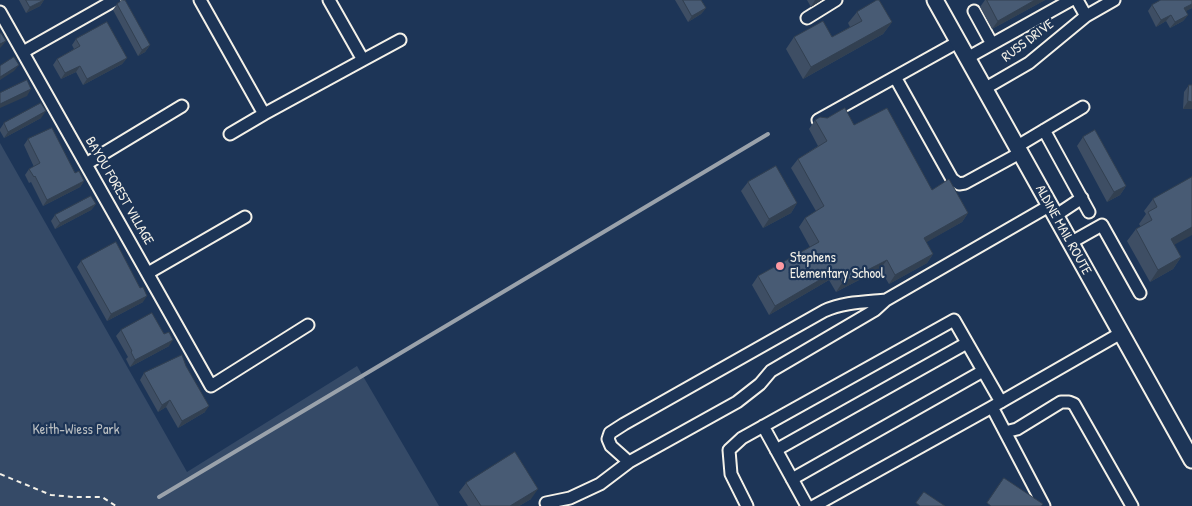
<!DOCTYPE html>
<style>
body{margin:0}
canvas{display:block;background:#1d3557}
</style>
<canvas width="1192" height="506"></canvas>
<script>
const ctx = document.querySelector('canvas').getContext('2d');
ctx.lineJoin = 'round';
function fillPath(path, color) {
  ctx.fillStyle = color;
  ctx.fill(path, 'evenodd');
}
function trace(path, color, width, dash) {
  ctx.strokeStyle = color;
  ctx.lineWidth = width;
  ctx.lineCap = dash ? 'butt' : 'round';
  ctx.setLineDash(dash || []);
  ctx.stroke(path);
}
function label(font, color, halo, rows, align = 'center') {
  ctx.font = font + ' "Patrick Hand",sans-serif';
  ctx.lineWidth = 4.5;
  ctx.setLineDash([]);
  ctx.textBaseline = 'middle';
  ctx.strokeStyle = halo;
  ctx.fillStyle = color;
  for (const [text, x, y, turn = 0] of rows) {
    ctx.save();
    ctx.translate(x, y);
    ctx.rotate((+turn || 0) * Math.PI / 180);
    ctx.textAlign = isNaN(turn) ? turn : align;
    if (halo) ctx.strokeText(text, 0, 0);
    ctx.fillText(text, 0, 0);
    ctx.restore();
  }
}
fillPath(new Path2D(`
 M0,143L187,472L357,366L439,506H0Z`), '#354a67');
trace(new Path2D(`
 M159,497L768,134`), '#9aa2ab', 4);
const minor = new Path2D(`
 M200,0L264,114L363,60L329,0
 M1077,0L1086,16
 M974,11L992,44
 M0,12L211,386L308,325
 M807,18L836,0
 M23,52L115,0
 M967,58L1071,0
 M363,60L400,40
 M895,77L952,179L959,184L965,183L1020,153
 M984,89L1029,63L1086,16L1114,0
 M818,120L958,42
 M1044,130L1089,212
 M230,134L264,114
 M1016,147L1083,107
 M86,164L182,106
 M1055,216L1082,198
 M1070,243L1102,225L1140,293
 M148,273L245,217
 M886,300L875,310L771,371L760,384L737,402L629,462L611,446L608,439L610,433L624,424L824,311C843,302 865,302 886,300Z
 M886,300L1049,206
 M763,426L807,506
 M1005,432L1017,429L1061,402H1069L1074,404L1132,506
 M776,450L967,343
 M792,479L983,371
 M546,503L570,498L600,484L629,462
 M747,506L731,474L729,450L742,438L954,320L1001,402
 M814,506L992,407
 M1044,506L992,407L1121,333`);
const major = new Path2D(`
 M935,0L1192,460`);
trace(minor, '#f4f1e8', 15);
trace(major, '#f4f1e8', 19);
trace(new Path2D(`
 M0,474L51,495L74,497H102L116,506`), '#f4f1e8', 2, [5, 4]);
trace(minor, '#1d3557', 11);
trace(major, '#1d3557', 15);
fillPath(new Path2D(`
 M19,0H44L40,6L26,13Z
 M675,0H701L706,8L701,14L688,22Z
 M807,0H822L811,7Z
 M985,0H1045L992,29L980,7Z
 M1192,0V8L1185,11L1188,15L1183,21L1170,28L1166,21L1156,27L1148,11L1152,5Z
 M117,4L150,45L145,52L138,56L113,10Z
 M857,12L892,22L883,34L803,79L786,49L794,37H832L850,27L848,23Z
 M76,39L127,58L122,64L83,85L76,72L61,79L53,65L57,59L74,49L72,45Z
 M1189,85H1192V109H1183L1184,92Z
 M41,118L4,138L0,131V129L4,123Z
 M815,120L854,125L932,190L968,213L962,222L926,242L933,254L927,263L889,284L880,269L836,292L829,280L769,315L752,285L758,276L810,247L799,227L805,218L816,211L791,168L798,159L818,146L809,129Z
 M1083,137L1126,186L1120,195L1107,202L1077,146Z
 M28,139L75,173L84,181L80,187L43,206L31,182L29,183L25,175L29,169L34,167L24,145Z
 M1192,177L1174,245L1181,257L1173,269L1150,282L1127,241L1136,229L1141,227L1139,224L1146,214L1144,211L1153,199Z
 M748,182L797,203L791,213L763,228L741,191Z
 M96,204L91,210L55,229L51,221L55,215Z
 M81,261L143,302L107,321L77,267Z
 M121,330L169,346L130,367L126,359L128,357L116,336Z
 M144,373L205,412L178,428L166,407L158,412L140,380Z
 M466,483L531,499L519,506H468L459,492Z`), '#3e4e64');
fillPath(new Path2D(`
 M44,0L40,6L26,13L30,7Z
 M815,0H822L811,7Z
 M1035,0H1045L992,29L998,21Z
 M1192,4V8L1179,15L1184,8Z
 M706,8L701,14L688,22L692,16Z
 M1171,15L1166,21L1156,27L1161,20Z
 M1188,15L1183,21L1170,28L1175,22Z
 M892,22L883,34L803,79L811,67Z
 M6,41L1,47L0,48V44Z
 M150,45L145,52L138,56L142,50Z
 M127,58L122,64L83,85L87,79Z
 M19,65L14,71L0,80V77Z
 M80,66L76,72L61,79L65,73Z
 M31,89L27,96L0,108V104Z
 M1188,101L1192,102V109H1183Z
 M46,111L41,118L4,138L8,132Z
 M84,181L80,187L43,206L47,200Z
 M1126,186L1120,195L1107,202L1114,192Z
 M797,203L791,213L763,228L769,219Z
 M96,204L91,210L55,229L60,223Z
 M968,213L962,222L918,247L924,238Z
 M1192,227V235L1163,251L1171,239Z
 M933,254L927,263L889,284L895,275Z
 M1181,257L1173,269L1150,282L1158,270Z
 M887,260L880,269L836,292L842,283Z
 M835,271L829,280L769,315L775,306Z
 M147,296L143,302L107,321L111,314Z
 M173,340L169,346L130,367L135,360Z
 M170,400L166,407L158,412L162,405Z
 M209,406L205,412L178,428L182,421Z
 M538,489L531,499L519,506H510Z`), '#324051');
const building = new Path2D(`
 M26,0H44L30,7Z
 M123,0H125L150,45L142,50L117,4Z
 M683,0H701L706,8L692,16Z
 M877,0H879L892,22L811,67L794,37L823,21L832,37L862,21L857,12Z
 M987,0H1035L998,21Z
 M1161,0H1192V4L1184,8L1188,15L1175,22L1171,15L1161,20L1152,5Z
 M107,22L127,58L87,79L80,66L65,73L57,59L80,46L76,39Z
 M0,33H1L6,41L0,44Z
 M14,57L19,65L0,77V66Z
 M27,80L31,89L0,104V93Z
 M1189,85H1192V102L1188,101Z
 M41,103L46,111L8,132L4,123Z
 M845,108L854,125L887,108L932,190L949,179L968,213L924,238L933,254L895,275L887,260L842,283L835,271L775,306L758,276L819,242L805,218L824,206L798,159L827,141L815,120L820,117L827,118Z
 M52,128L75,173L79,171L84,181L47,200L35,176L34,177L29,169L40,163L28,139Z
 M1095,130L1126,186L1114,192L1083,137Z
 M776,166L797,203L769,219L748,182Z
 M1192,177V227L1171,239L1181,257L1158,270L1136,229L1152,220L1148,212L1157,207L1153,199Z
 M91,196L96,204L60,223L55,215Z
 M116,242L140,288L143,287L147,296L111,314L81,261Z
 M152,313L164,334L169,332L173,340L135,360L131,352L132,351L121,330Z
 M182,355L186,366L209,406L182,421L170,400L162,405L144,373Z
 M515,452L538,489L510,506H481L466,483Z
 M1004,478L1043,504L1041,506H991L987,503Z
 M924,492L945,506H920L916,503Z`);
fillPath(building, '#485b74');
trace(building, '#324051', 1);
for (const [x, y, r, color] of [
 [780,266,5,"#ff9aa2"]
]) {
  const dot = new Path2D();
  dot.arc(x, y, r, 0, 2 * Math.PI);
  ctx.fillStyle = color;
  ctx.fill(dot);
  trace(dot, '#1d3557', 2);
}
label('14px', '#f4f1e8', '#1d3557', [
 ["RUSS DRIVE",1028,41,-37],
 ["BAYOU FOREST VILLAGE",119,191,60],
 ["ALDINE MAIL ROUTE",1063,230,61]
]);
label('14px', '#f4f1e8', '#1d3557', [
 ["Stephens",790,258],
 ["Elementary School",790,274]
], 'left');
label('14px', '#bbbfc1', '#1d3557', [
 ["Keith-Wiess Park",76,430]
]);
</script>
